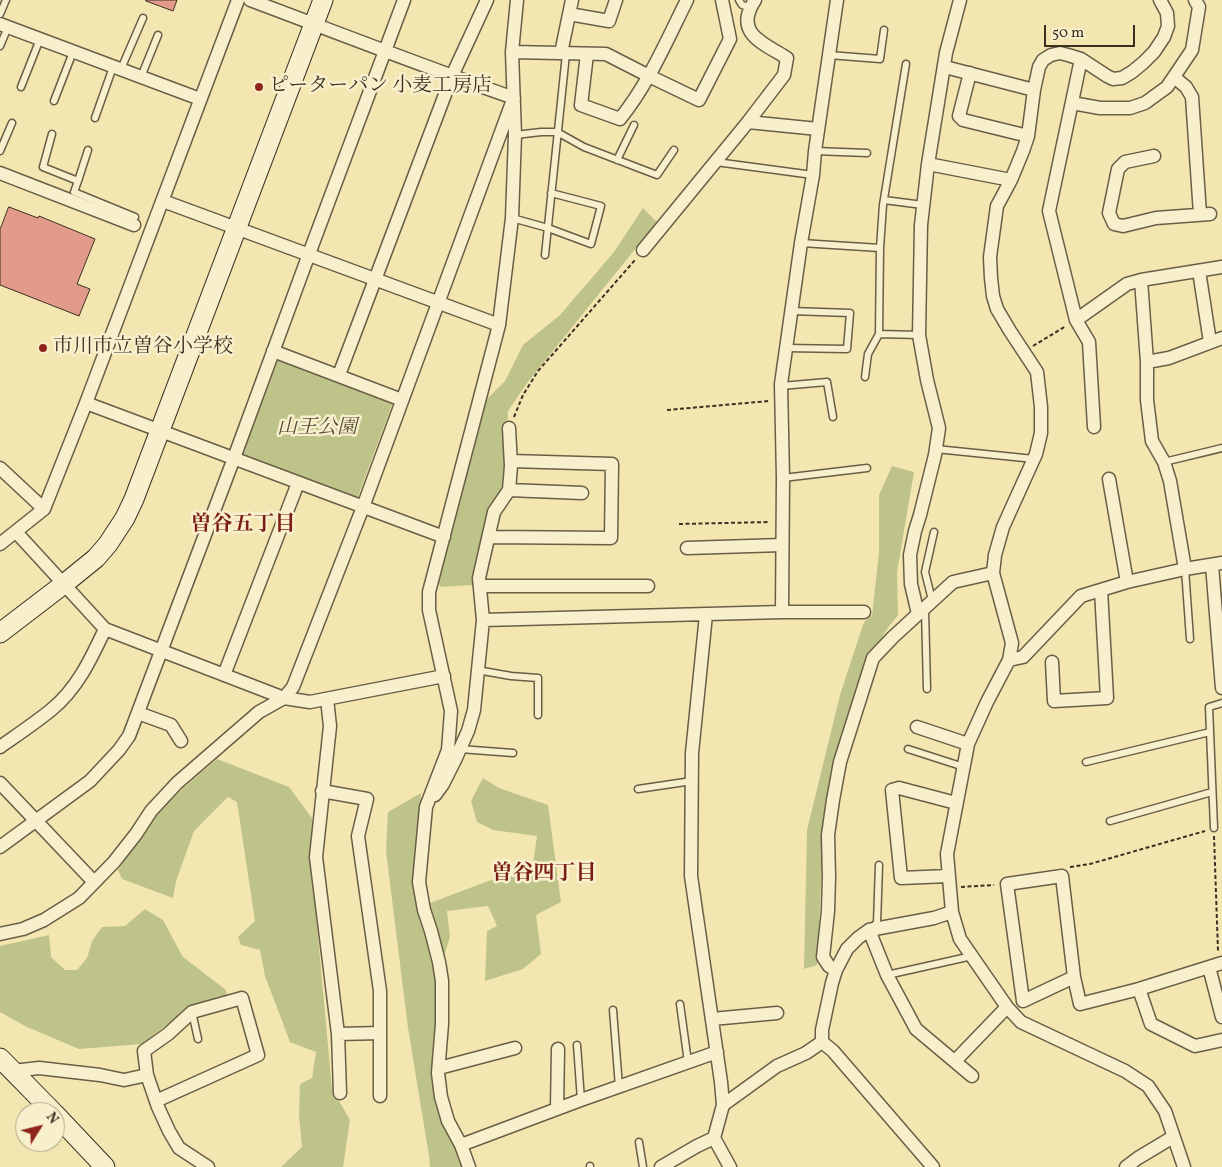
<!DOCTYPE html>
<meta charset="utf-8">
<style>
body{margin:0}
#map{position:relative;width:1222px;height:1167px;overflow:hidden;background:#f4e6b1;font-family:Vollkorn,serif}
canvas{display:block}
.north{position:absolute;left:15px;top:1102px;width:50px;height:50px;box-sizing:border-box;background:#f8efcc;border:1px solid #aca388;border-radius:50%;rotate:54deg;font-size:14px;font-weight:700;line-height:20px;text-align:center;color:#3b3022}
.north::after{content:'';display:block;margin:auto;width:18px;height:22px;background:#8f2418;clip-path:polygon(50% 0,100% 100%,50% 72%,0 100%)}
.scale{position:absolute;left:1044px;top:25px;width:91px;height:22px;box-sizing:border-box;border:2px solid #3b3022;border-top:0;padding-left:6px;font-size:15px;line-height:18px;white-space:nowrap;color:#3b3022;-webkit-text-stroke:4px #f8efcc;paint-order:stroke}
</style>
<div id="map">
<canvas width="1222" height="1167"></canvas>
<div class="north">N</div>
<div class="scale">50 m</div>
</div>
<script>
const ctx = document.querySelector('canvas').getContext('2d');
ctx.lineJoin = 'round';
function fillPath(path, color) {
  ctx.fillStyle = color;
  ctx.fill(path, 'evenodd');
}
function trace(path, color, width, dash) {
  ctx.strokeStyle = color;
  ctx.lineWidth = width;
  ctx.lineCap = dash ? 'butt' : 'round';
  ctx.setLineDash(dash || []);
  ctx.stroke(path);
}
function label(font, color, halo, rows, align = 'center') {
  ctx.font = font + ' Vollkorn,"Noto Serif JP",serif';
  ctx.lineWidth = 5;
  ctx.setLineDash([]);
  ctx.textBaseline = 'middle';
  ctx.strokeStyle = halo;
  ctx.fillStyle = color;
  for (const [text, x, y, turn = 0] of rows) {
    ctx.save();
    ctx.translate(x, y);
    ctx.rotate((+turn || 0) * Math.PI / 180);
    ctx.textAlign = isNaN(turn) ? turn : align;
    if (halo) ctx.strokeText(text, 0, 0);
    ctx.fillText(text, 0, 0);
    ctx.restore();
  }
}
fillPath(new Path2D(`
 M643,208L657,222L527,383L508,411L505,488L488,515L472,585L440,587L437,578L486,400L505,381L523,345L560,315L614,252Z
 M278,360L393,402L357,499L242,456Z
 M892,466L914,472L897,572L898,615L887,629L866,664L824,821L817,965L804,969L807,830L840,695L864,622L872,615L879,553V495Z
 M217,759L289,787L312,818L313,882L332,1089L350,1120L343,1167H281L302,1147L299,1115L300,1084L312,1078L316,1052L290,1042L265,976L260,950L241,945L238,937L255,921L237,802L228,797L194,831L176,881L173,898L122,879L118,870L162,807Z
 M483,778L499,788L548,805L561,902L536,915L541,954L523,969L485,981L487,931L497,926L488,906L447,911L450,937L436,982L435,1056L464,1167H430L429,1156L408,1028L386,851L388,812L421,793L417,865V908L491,880L532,871L537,836L493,830L477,822L471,801Z
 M145,909L163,920L183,957L226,990L227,997L186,1010L142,1044L79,1049L27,1027L0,1012V946L49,935L51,957L65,970H77L87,958L92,941L102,927L125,926Z`), '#bec489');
const building = new Path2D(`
 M146,0H177L173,11L146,1Z
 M9,207L38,218L39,216L95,239L77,284L90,289L79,316L0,285V230Z`);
fillPath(building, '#e29b8a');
trace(building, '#3b3022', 1);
const lane = new Path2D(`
 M739,0L742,5L750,7
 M0,14L6,0
 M0,46L8,27
 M829,55L880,59L884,30
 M121,69L143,18
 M141,77L158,35
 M21,87L40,39
 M54,101L73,52
 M95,118L113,67
 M52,134L43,167L78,181L74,192L135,217
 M515,135L541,132H557L584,147L657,175L674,150
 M0,151L12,123
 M815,151L867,153
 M617,160L634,125
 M716,162L813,175
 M78,181L88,150
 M884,200L923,205
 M512,218L548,228L591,244L601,206L551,193
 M801,243L880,248
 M545,255L566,54
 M879,334L919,335
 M786,348L847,349L850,313L791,311
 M865,377L868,354L879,334L880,248L883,205L906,64
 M781,386L827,382L833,417
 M936,449L1034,459
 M1164,462L1222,448
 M783,478L867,468
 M1185,569L1190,639
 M932,600L925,572L934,532
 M925,610L927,689
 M477,670L511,676L538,678V715
 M460,749L513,753
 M908,749L964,767
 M1086,762L1210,732
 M638,789L692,781
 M1110,821L1212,792
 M1214,828L1209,707L1222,703
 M872,927L877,923L879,865
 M887,975L972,956
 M680,1004L688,1062
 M613,1010L619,1087
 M192,1012L198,1039
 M577,1045L581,1100
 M639,1142L643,1167
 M590,1166V1167`);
const street = new Path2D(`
 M250,0C338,33 425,67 514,98
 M1160,0L1167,13L1168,26L1164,37L1154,52L1143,63L1132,72L1122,78L1113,79L1107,76L1081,59L1068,55L1060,53L1051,55L1043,60L1039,67L1034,90L1028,136L1023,151L1011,180L997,206L990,257L991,278L993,296L997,309L1010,331L1037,372L1041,407V433L1036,454L1003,527L995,555L993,573L1012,643L1009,660L987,702L968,744L947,854L952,912L960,939L1007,1007L1021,1022L1125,1071L1148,1086L1165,1111L1184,1167
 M569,14L609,21L616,0
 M0,24L200,99
 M512,52L606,54L649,76L699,100L730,39L722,0
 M561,53L572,0
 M587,54L581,105L620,119C649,83 667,40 687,0
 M1081,59L1049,211L1076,320L1089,342L1094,427
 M945,67L1034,90
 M970,73L959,116L963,120L1028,136
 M1174,77L1186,87L1192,97L1200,214
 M1072,103L1100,108H1130L1145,103L1167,87L1192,50L1199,7L1195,0
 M748,122L818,129
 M1154,156L1125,162L1118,169L1109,213L1114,224L1123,226L1156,218L1210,214
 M928,164L1011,180
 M0,173L134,225
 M163,201L499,325
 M643,250L748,122L784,75L787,58C763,43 733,33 755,0
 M1199,271L1210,342
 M1141,280L1147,362V400L1152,441L1164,462L1170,481L1185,569
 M1076,320L1127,284L1141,280L1222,267
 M273,351L402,400
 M1147,362L1169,358L1222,338
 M339,375L452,76L487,0
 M86,403L444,537
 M0,468L44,509
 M1109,479L1127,582
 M509,490L582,493
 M16,532L105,629L284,698L310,702L444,676
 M489,537L611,538L612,464L511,461
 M0,544L44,509L86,403L238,0
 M687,548L782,545
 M1212,565L1222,688
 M480,586H648
 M782,612L783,478L781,384L801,243L813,175L815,151L837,0
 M918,614L911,584L910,555L915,531L920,515L935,455L939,428L927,380L919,335L921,225L928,164L946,53L960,0
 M706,615L692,753L691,876L721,1082L723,1105L714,1138L730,1167
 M483,620L782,612H864
 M1009,660L1023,657L1081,596L1127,582L1185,569L1222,563
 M1052,662L1054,701L1107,698L1101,590
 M224,675L298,483
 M327,699L330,726L316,857L338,1034L340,1093
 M138,713L171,725L181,741
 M917,727L968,744
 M0,747C17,735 35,723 51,710C77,689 91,659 105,629
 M0,783L94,882
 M322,791L367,799L358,836L380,991V1096
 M435,795L443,784L455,760L468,731L474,710L483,620L479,578L494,512L509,490L511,466L509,428
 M0,847L90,781L119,750L129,736L234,458L309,254L404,0
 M948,876L901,878L892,790L899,788L956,803
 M869,930L887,975L916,1029L972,1076
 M0,934L23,929L44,920L79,898L114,862L136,834L151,811L177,783L259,712L284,698L293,687L363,507L511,105
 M1209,967L1222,1017
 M836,970L829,966L823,957L828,911L829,877L828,835L833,800L840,762L873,658L893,637L953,582L993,573
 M1074,977L1023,1001L1007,884L1062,876L1074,977L1080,1004L1139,989L1222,963
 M1139,989L1151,1024L1195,1046L1222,1040
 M712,1019L777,1013
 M338,1034L380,1033
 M822,1042V1030L832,983L836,970L847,949L858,938L869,930L934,918L952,912
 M822,1042L833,1051L933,1167
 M955,1061L1007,1007
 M439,1068L515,1048
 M13,1071L39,1068L100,1075L124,1080L147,1075
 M156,1101L258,1055L242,998L192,1012L168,1034L144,1051L147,1075L158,1107L169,1131L179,1148L208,1167
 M723,1105L777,1066L806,1053L822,1042
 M557,1109L558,1049
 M461,1145L581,1100L717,1052
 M469,1167L461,1145L448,1121L441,1097L438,1073L442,1024V981L439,962L431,931L424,910L419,882L426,807L448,750L451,711L429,610V592L499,325L512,218L515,135L512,52L517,0
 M661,1167L697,1146L714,1138
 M1126,1167L1138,1158L1173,1137`);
const secondary = new Path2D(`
 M0,633L64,584L96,558L108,544L125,518L134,499L323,0
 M0,1058L53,1112
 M55,1114L105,1167`);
trace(lane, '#695e46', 9);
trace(street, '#695e46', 15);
trace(secondary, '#3b3022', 21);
trace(new Path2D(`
 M1033,346L1066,326
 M667,410L769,401
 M514,417L523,395L538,371L635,260
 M679,524L770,522
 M1214,836L1218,951
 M1070,867L1090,864L1205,831
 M961,887L994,885`), '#3b3022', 2, [4, 2.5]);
trace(lane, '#f8efcc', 6);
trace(street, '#f8efcc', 12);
trace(secondary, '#f8efcc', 19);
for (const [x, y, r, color] of [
 [259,87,5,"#8f2418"],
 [43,348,5,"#8f2418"]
]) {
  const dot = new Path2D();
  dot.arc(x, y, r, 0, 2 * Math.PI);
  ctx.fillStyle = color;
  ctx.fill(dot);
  trace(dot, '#f8efcc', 2);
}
label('20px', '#3b3022', '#f8efcc', [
 ["ピーターパン 小麦工房店",269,87],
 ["市川市立曽谷小学校",53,348]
], 'left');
label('italic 20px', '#554e37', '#f8efcc', [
 ["山王公園",317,429]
]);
label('bold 21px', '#7a1f14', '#f8efcc', [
 ["曽谷五丁目",243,526],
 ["曽谷四丁目",544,875]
]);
</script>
